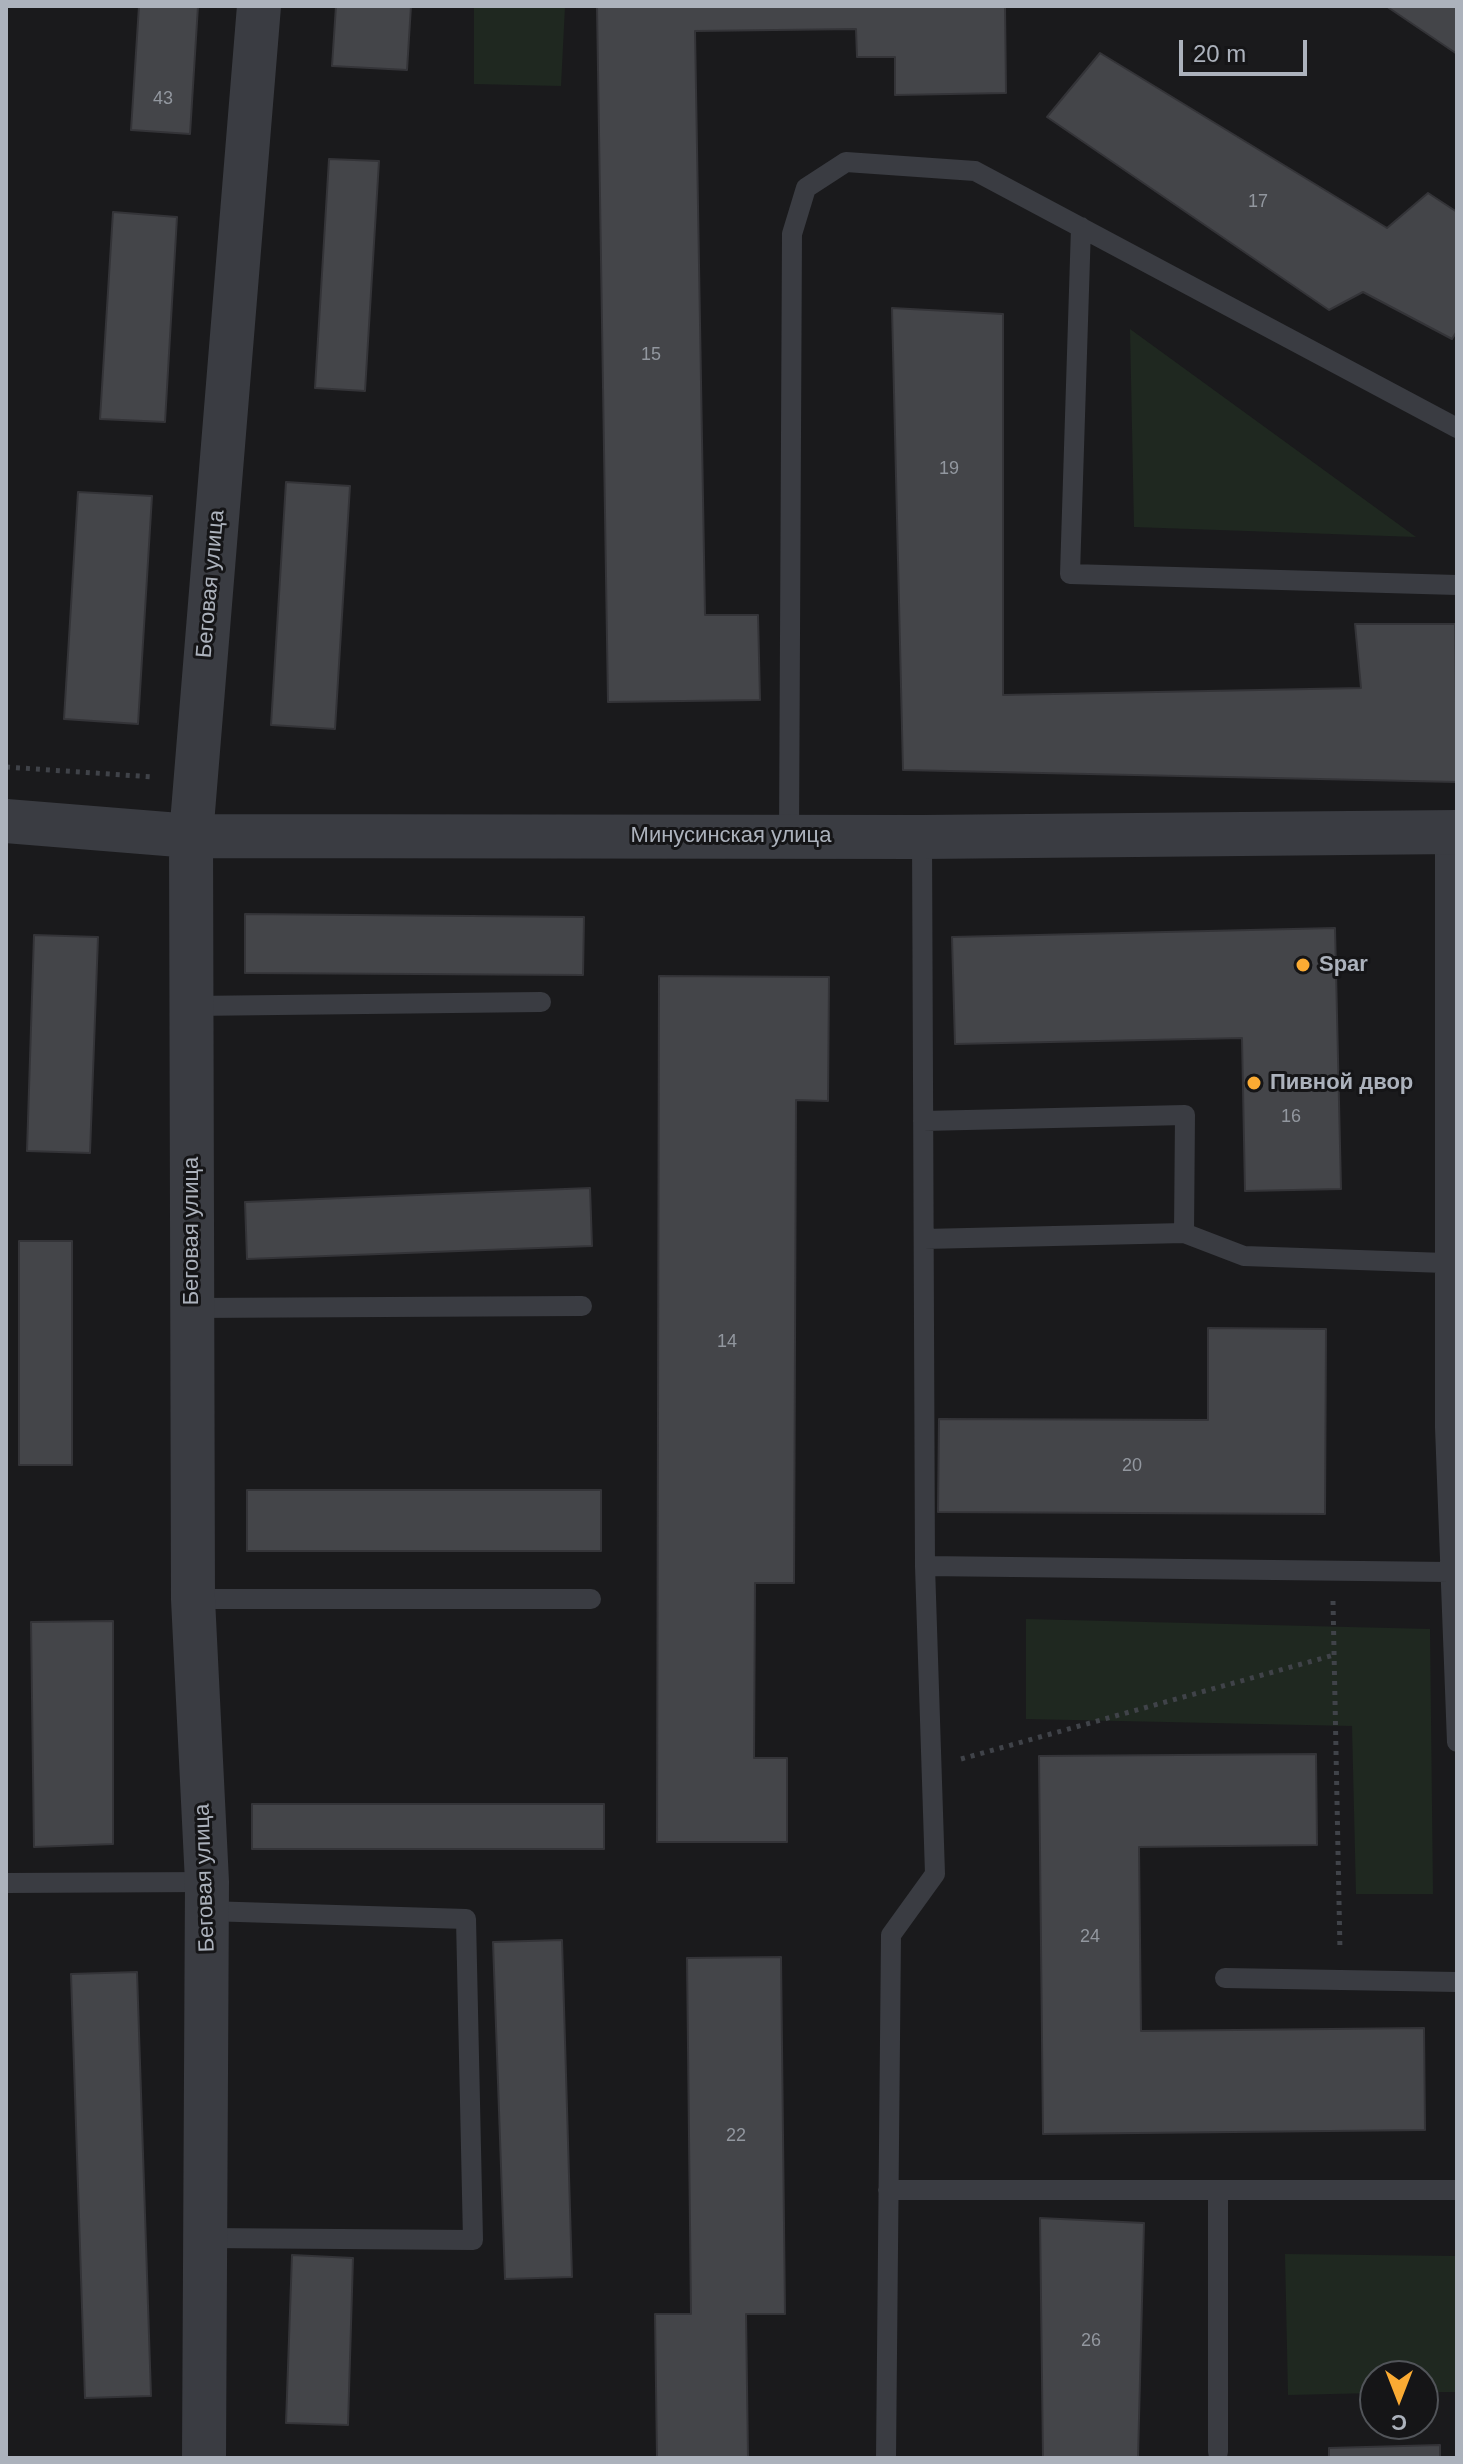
<!DOCTYPE html>
<meta charset="utf-8">
<style>
body{margin:0}
#map{position:relative;width:1463px;height:2464px;overflow:hidden;background:#1a1a1c;font-family:Arial,sans-serif}
canvas{display:block}
.frame{position:absolute;inset:0;border:8px solid #acb2bc;pointer-events:none}
.north{position:absolute;left:1359px;top:2360px;width:80px;height:80px;box-sizing:border-box;background:#151517;border:2px solid #515459;border-radius:50%;rotate:180deg;font-size:22px;font-weight:700;line-height:32px;text-align:center;color:#acb2bc}
.north::after{content:'';display:block;margin:auto;width:28px;height:36px;background:#fbab33;clip-path:polygon(50% 0,100% 100%,50% 72%,0 100%)}
.scale{position:absolute;left:1179px;top:40px;width:128px;height:36px;box-sizing:border-box;border:4px solid #acb2bc;border-top:0;padding-left:10px;font-size:24px;line-height:28px;white-space:nowrap;color:#acb2bc;-webkit-text-stroke:6px #151517;paint-order:stroke}
</style>
<div id="map">
<canvas width="1463" height="2464"></canvas>
<div class="frame"></div>
<div class="north">С</div>
<div class="scale">20 m</div>
</div>
<script>
const ctx = document.querySelector('canvas').getContext('2d');
ctx.lineJoin = 'round';
function fillPath(path, color) {
  ctx.fillStyle = color;
  ctx.fill(path, 'evenodd');
}
function trace(path, color, width, dash) {
  ctx.strokeStyle = color;
  ctx.lineWidth = width;
  ctx.lineCap = dash ? 'butt' : 'round';
  ctx.setLineDash(dash || []);
  ctx.stroke(path);
}
function label(font, color, halo, rows, align = 'center') {
  ctx.font = font + ' Arial,sans-serif';
  ctx.lineWidth = 6;
  ctx.setLineDash([]);
  ctx.textBaseline = 'middle';
  ctx.strokeStyle = halo;
  ctx.fillStyle = color;
  for (const [text, x, y, turn = 0] of rows) {
    ctx.save();
    ctx.translate(x, y);
    ctx.rotate((+turn || 0) * Math.PI / 180);
    ctx.textAlign = isNaN(turn) ? turn : align;
    if (halo) ctx.strokeText(text, 0, 0);
    ctx.fillText(text, 0, 0);
    ctx.restore();
  }
}
fillPath(new Path2D(`
 M474,6H565L561,86L474,84Z
 M1130,329L1416,537L1134,527Z
 M1026,1619L1430,1629L1433,1894H1356L1352,1726L1026,1719Z
 M1285,2254L1457,2256V2392H1423V2376H1375V2393L1288,2395Z`), '#1f2820');
const building = new Path2D(`
 M139,6H198L190,134L131,130Z
 M336,6H411L407,70L332,66Z
 M597,6H1005L1006,93L895,95V57H857L856,29L695,31L705,615H758L760,700L608,702Z
 M1386,6H1457V54Z
 M1100,53L1387,228L1428,193L1457,212V331L1452,339L1363,292L1329,310L1047,117Z
 M329,159L379,161L365,391L315,388Z
 M113,212L177,217L165,422L100,419Z
 M892,308L1003,314V695L1361,688L1355,624H1455L1457,782L903,770Z
 M286,482L350,486L335,729L271,725Z
 M78,492L152,496L138,724L64,719Z
 M245,914L584,917L583,975L245,973Z
 M1335,928L1341,1189L1245,1191L1242,1038L955,1044L952,937Z
 M34,935L98,937L90,1153L27,1151Z
 M659,976L829,977L828,1101L796,1100L794,1583H755L754,1758H787V1842H657Z
 M590,1188L592,1246L247,1259L245,1202Z
 M19,1241H72V1465H19Z
 M1208,1328L1326,1329L1325,1514L938,1512L939,1419L1208,1420Z
 M247,1490H601V1551H247Z
 M113,1621V1844L34,1847L31,1622Z
 M1316,1754L1317,1845L1139,1847L1141,2031L1424,2028L1425,2130L1043,2134L1039,1756Z
 M252,1804H604V1849H252Z
 M562,1940L572,2277L505,2279L493,1942Z
 M781,1957L785,2314H746L748,2458H657L655,2314H691L687,1958Z
 M137,1972L151,2396L85,2398L71,1974Z
 M1040,2218L1144,2223L1138,2458H1043Z
 M292,2255L353,2258L348,2425L286,2423Z
 M1440,2445V2458H1329V2448Z`);
fillPath(building, '#444549');
trace(building, '#343438', 2);
trace(new Path2D(`
 M6,767L153,777
 M1333,1601L1340,1951
 M961,1759L1334,1655`), '#404349', 5, [4, 6]);
trace(new Path2D(`
 M1081,227L1070,574L1457,585
 M1445,832V1427L1457,1742
 M789,836L792,234L806,188L846,162L975,171L1457,428
 M922,837L925,1566
 M191,1006L541,1002
 M923,1121L1185,1115L1184,1233
 M924,1239L1184,1233L1244,1256L1445,1263
 M192,1308L582,1306
 M193,1599H591
 M6,1883L207,1882
 M207,1911L466,1919L473,2240L207,2238
 M1225,1978L1457,1982
 M888,2190H1457
 M1218,2192V2452
 M886,2458L891,1935L935,1874L925,1566L1449,1572`), '#3a3c42', 20);
trace(new Path2D(`
 M6,821L191,836L922,837L1457,832
 M204,2458L207,1882L193,1599L191,836L259,6`), '#3a3c42', 44);
for (const [x, y, r, color] of [
 [1303,965,8,"#fbab33"],
 [1254,1083,8,"#fbab33"]
]) {
  const dot = new Path2D();
  dot.arc(x, y, r, 0, 2 * Math.PI);
  ctx.fillStyle = color;
  ctx.fill(dot);
  trace(dot, '#151517', 3);
}
label('18px', '#92979f', null, [
 ["43",163,99],
 ["17",1258,202],
 ["15",651,355],
 ["19",949,469],
 ["16",1291,1117],
 ["14",727,1342],
 ["20",1132,1466],
 ["24",1090,1937],
 ["22",736,2136],
 ["26",1091,2341]
]);
label('22px', '#acb2bc', '#151517', [
 ["Беговая улица",211,584,-85],
 ["Минусинская улица",731,836],
 ["Беговая улица",192,1231,-90],
 ["Беговая улица",205,1878,-92]
]);
label('bold 22px', '#acb2bc', '#151517', [
 ["Spar",1319,965],
 ["Пивной двор",1270,1083]
], 'left');
</script>
